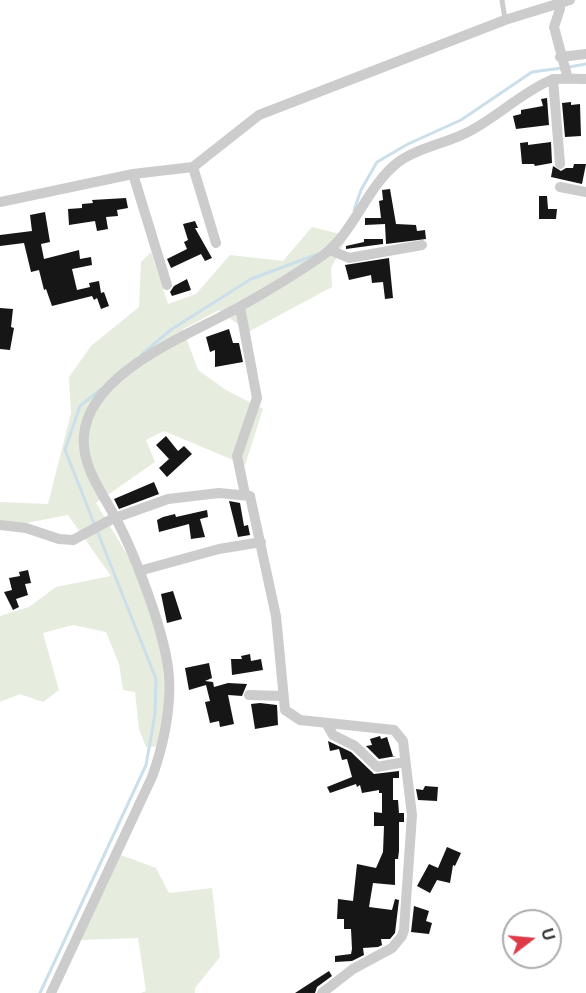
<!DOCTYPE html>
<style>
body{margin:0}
#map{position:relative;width:586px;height:993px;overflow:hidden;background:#fff;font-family:Helvetica,sans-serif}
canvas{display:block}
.north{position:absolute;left:502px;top:909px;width:60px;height:60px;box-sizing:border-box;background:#fff;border:2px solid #acacac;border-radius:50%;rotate:74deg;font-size:16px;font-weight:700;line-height:24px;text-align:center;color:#2f2f2f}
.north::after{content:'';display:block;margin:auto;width:21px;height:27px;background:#dd3b47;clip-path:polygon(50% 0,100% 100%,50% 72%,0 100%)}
</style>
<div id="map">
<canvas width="586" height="993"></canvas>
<div class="north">U</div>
</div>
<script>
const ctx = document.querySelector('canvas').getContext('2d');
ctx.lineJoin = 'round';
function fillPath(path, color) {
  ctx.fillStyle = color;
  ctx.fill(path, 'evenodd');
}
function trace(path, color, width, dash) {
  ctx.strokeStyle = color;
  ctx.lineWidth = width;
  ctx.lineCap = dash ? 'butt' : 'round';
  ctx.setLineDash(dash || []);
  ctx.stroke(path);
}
fillPath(new Path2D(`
 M312,227L348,236L331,268L332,287L248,332L219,310L183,329L198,370L226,390L263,409L245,465L164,431L146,440L155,462L96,503L151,594L163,667L167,746L146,747L139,729L135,692L123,690L119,664L106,632L73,625L43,633L59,690L43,702L20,694L0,702V616L29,607L56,587L111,576L68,515L0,528V502L48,504L71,413L69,377L91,346L139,307L141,262L151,252L168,304L196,294L230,255L283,261Z
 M121,855L156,868L169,893L212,888L220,957L195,988V993H141L146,991L138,938L80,940Z`), '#e6ecde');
trace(new Path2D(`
 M569,67L586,64
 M354,210L361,190L377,162L408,144L461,120L532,72L562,68
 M142,354L172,329L251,279L318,254
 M40,993L146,765L155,714L156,679L65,450L80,406L101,389`), '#cbdfeb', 3);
fillPath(new Path2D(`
 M547,98L549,125L516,129L513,116L521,114V110L543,106L541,99Z
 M571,102V105L580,104L581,136L565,137L562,103Z
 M528,142V145L551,142L552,163L535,166L534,164H522L520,143Z
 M574,164H586L582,184L551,177L553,166L561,171L566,168H573Z
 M390,189L396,224L416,225L417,231L425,230L426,239L386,244L385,224L365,225V218H381L379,201L383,200L382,190Z
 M539,196H547L548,209H557L556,219H539Z
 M126,198L128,208L117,210L118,216L106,217L108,229L97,231L95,221L69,225L68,209L82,208V204L93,203L92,200Z
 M45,212L50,242L41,244L44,259L79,250L80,259L91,257L92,265L72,269L77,290L90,287L89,283L99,281L101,293L104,292L109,306L101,309L97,298L94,300L92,296L52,306L46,289L44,290L39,270L31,272L24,243L0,246V235L32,231L30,215Z
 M195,221L198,228H195L212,258L205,261L201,254L171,268L167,259L187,249L184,242L188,240L183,224Z
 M364,239H383V244L346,249V246L364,242Z
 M389,258L393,298L385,299L383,282L372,283L371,275L349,280L345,265Z
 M187,279L191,290L172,296L170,292L174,286Z
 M0,308L13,309L11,327L14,328L10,350L0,349Z
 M229,329L233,343H239L243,362L215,367V350L210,352L206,337Z
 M166,436L178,451L184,446L192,454L167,477L159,468L169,459L156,445Z
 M154,482L159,494L119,509L114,499Z
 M229,501L240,503L244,526L248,525L250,535L238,537Z
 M207,510L208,517L200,519L205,537L191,539L189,524L159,532L157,520L163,517L175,514L176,517Z
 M28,570L31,583L25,584L28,595L16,599L19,607L13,610L4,592L12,590L9,578L20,576L19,572Z
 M173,591L182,619L167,623L161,594Z
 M250,654L251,661L261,659L263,670L232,675L231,659H242L241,656Z
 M209,663L212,678L205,681L213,682L214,687L228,683L247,684L242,696L228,695L234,724L220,727L219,721L210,723L205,702L210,701L206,685L189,690L185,668Z
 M260,703L277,705L278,725L255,729L251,704Z
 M380,736L381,739L387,737L393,756H396L379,759L366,746L372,745L370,739Z
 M328,741L351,752L374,774L399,771V778H393V800H398L399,813H404V822H399V851L398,859H395V885L373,883L369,907L392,910L395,899L399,900L395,933L390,939H381L382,945L378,947L363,948L364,955L352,961L335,962V956L351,954L352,949L351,929H344V919H337L338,899L353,901L357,864L376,868L383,852L384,826H374V812L382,813V793H379V790L362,793L360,785L357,787L356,784L330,793L327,787L352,777L347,759L342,760L339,749L330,751Z
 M425,786L438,787L437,801L418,800L416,789L423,790Z
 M447,847L461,853L455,866L453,865L450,883L437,880L430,893L417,886L429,864L438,868Z
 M414,906L429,911L426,921L432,923L429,934L411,932Z
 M329,971L332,976L317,987L315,993H295Z`), '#161616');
trace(new Path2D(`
 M502,0L505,19`), '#ccc', 5);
trace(new Path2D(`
 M559,0L560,9L554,27L568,79
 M560,57L586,54
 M553,79L560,164
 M193,167L216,243
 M133,174L167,285
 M560,187L586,192
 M0,202L133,174L193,167L259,115L505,20L570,0
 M330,250L349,258L422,245
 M240,307L257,398L237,456L245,494
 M0,525L26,528L59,539L73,540L112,519L168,499L219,493L250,496L276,616L285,710L300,720L394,730L403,741L412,815L404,930L402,936L392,948L353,969L322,993
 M139,571L219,549L261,542
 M249,695L282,696
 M326,723L333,735L355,746L377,767L405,762
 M51,993L152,777C163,747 171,710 169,678C167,637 135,554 115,517C102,492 81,466 84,435C90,370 193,334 241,306C268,291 296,274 322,256C354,233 366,188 397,163C417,148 444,144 466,133C495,119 522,92 551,80C560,77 576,79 586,79`), '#ccc', 10);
</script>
